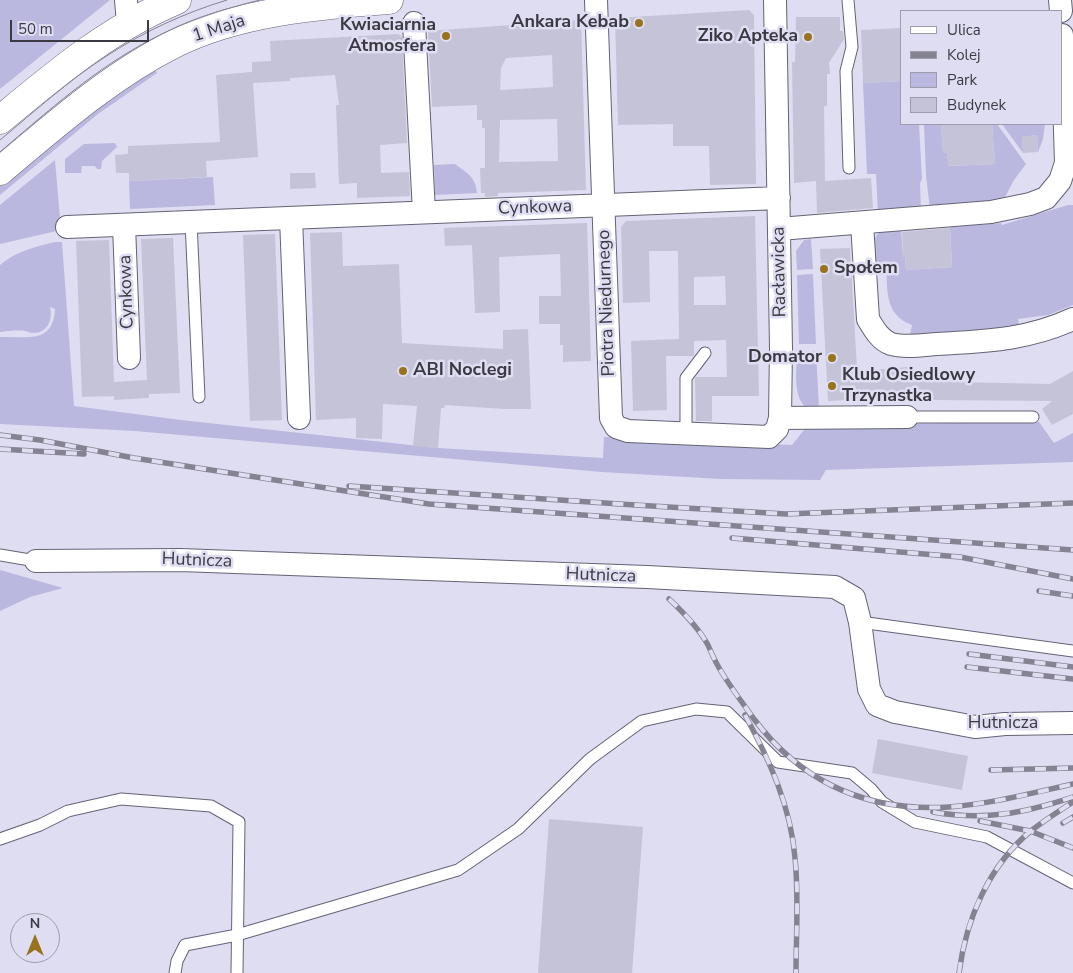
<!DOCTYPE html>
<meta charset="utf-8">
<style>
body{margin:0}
#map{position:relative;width:1073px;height:973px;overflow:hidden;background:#dfddf2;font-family:"Nunito Sans",sans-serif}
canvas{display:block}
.legend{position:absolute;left:900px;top:10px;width:162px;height:115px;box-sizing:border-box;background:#dfddf2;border:1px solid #9d9cac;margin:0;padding:6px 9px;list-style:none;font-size:15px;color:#3b3a43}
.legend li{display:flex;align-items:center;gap:10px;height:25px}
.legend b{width:25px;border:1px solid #9d9cac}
.north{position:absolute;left:10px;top:913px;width:50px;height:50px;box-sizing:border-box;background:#dfddf2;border:1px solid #9d9cac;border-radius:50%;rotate:0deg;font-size:14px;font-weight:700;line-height:20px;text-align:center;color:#3b3a43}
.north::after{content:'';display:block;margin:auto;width:18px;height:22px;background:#99721e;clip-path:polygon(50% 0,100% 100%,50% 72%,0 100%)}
.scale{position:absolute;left:10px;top:20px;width:139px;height:22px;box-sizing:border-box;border:2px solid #3b3a43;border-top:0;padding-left:6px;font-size:15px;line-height:18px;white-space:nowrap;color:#3b3a43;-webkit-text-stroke:4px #dfddf2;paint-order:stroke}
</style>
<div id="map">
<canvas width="1073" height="973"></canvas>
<ul class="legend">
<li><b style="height:6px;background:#fff"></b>Ulica</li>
<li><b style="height:6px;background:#858392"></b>Kolej</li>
<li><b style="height:14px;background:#bbb8df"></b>Park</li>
<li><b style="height:14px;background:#c4c3d7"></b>Budynek</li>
</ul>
<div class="north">N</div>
<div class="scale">50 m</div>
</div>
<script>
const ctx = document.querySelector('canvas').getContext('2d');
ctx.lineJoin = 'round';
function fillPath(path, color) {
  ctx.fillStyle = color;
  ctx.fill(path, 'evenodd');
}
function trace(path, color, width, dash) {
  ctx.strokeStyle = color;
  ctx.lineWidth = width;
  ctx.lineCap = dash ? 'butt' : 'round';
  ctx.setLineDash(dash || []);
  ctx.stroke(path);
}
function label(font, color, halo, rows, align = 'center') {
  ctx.font = font + ' "Nunito Sans",sans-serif';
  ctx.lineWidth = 5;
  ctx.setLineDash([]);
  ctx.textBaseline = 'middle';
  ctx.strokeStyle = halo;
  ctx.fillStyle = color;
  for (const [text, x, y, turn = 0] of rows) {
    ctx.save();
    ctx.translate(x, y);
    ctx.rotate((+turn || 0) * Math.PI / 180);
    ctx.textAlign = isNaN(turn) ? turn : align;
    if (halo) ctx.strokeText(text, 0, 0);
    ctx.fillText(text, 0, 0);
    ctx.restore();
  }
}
fillPath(new Path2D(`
 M0,0H110L0,89Z
 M154,69L157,73L98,114L0,195V186L91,111Z
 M902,81V124H919L922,179L920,183L921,210L878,213L876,174H867L863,83Z
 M924,124H941L943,153H947L949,166L995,164L992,124H997L1026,164L1014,180L1003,201L930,209L926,176Z
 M1002,124H1045L1043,139L1038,152L1037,135L1022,137L1023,153Z
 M115,143L117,147L102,161L101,169H97L95,166H82L81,173H65V159L84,144Z
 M55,160L61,230L0,244V205Z
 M455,164C467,173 476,177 477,193L435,195L434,165Z
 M213,177L215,205L130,209L129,181Z
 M1068,205H1073V305L1048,315L1018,319L1020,331L909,339L912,325C883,314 888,289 886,262H876C874,234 871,231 901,229L903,257H905L906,270L952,267L950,227L1001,223L1002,225Z
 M811,239L813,269L797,270L796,251L804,240Z
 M55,242H62L74,406L181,420L438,448L603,458L604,437L792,445L808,425L1039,422L1054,443L1073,433V462L826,470L820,480L720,479L602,472L135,431L0,424V337C26,336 53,345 55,309L50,307C53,319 48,333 33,333C30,333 27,331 25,331C17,330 8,331 0,332V265C16,251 35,247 55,242Z
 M813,274L816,344H799L797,275Z
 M816,351L819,408H806C792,394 797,370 797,352Z
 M0,570L63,588L30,597L0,611Z`), '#bbb8df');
fillPath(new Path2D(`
 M749,10L754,15L756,184L710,185L709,146H673V124L618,125L615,18Z
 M796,17H840V31H843L844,39L829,63L830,74H827V106H824L825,181L871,178L873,208L817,213L816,181L794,183L792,62H795Z
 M581,20L586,190L498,193V196L485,197V193H481L480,168H485V128H482V120H477V105L432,107L428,31ZM552,55L553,87L500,90L501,68L506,58ZM557,119L558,161L499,162L500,120Z
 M902,28V81L863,83L861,30Z
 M399,34L402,37L407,143L380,145L381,173L409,172L410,196L357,198V183L339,184L336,105H339L335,75L290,78V81L253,83L258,157L206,161L207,177L129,181V173H116L115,155L128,154V146L220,142L216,75L252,72V62L271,61L270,41Z
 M941,124H992L995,164L948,166L947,153H943Z
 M1037,135L1038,152L1023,153L1022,137Z
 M290,173H315L316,188L290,189Z
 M755,216L759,396H712V421H696L695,379L696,377H727L726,340L694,341V356H666L667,410L633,411L631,341L679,339L678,251H649L650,302L623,303L621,227L626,221ZM725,276L726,305H694V277Z
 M587,223L591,361L563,362V345H560V324H539V296H561L560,254L499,257L500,312L475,313L472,245L445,246L444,228Z
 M950,228L952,267L906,270L905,257H903L902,232Z
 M342,232L343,266L399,264L402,343L503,349V330L528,329L531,409H504L445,405L444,408H441L438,448L413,446L417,406L383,404L382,439L356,438V418L316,420L310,233Z
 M275,234L282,420L250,421L243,235Z
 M173,238L180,393L149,394V398L131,399L114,400V396L82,397L76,241L109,240L114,382L130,381L147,380L141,239Z
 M850,248L857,369H888L907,367V381L1050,384L1073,371V414L1052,425L1042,409L1052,401L936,400H926V396L828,401L820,249Z
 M878,739L968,756L962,790L872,773Z
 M549,819L643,827L632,973H538Z`), '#c4c3d7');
const service = new Path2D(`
 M848,0L852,47L846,71L849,168
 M191,222L199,397
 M907,417H1033
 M686,433V378L705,353
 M0,555L36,561
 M860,622L1073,651
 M0,839L40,825L68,811L121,799L211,806L239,822L237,973
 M175,973L177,961L185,945L237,935L458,870L518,829L590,759L642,721L696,709L727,712L778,762L852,773L871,789L882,802L915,822L987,837L1073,883`);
const minor = new Path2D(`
 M126,0L128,23
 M596,0L611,418L616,427L628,431L769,437L777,429L780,418
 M775,0L781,348L780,418L907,417
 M1060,0L1061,11
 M414,23L424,212
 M291,218L299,418
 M862,223L868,319C874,329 880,340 891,344C905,348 923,345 937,344C987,341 1027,340 1073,319
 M124,225L129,358
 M67,227L779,198
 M779,229L991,212L1030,204L1046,198L1060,181L1066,163L1062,35
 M36,561L180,560L647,577L835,587L854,598L860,622L869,689L877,705L895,712L975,727L1005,724L1073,723`);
const tertiary = new Path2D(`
 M0,120C55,74 110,28 177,0
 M0,171C55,125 110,76 174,44C237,12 319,5 389,0`);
trace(service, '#646375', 13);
trace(minor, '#646375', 24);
trace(tertiary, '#646375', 29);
trace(service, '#fff', 11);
trace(minor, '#fff', 22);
trace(tertiary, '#fff', 28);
trace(new Path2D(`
 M0,140C34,112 68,81 105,57C143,32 184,13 227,0
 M0,152C48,111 96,68 152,39C186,21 223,9 260,0`), '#858392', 1);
const rail = new Path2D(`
 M0,435L40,440L134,458L429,504L1073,550
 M0,449L84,454
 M349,486L635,505L786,514L1073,503
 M732,538L960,557L1073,579
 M1039,591L1073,596
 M669,599C683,612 698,627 708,645C711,652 714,659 718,666C728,684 742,702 754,719C803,784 869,812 949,807C991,804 1032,793 1073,784
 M969,654L1073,667
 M967,667L1073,679
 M745,715C769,759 791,807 795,858C799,896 796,935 796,973
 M991,770L1073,768
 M933,812C985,821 1024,813 1073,797
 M980,821L1030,831L1073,848
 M1063,823L1073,817
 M959,973C966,919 989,865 1032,830C1045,820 1059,811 1073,802`);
trace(rail, '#858392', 5.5);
trace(rail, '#dfddf2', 4, [11]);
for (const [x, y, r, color] of [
 [639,23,5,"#99721e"],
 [446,36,5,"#99721e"],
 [808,37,5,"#99721e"],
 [824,269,5,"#99721e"],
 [832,358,5,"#99721e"],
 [403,371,5,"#99721e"],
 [832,386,5,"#99721e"]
]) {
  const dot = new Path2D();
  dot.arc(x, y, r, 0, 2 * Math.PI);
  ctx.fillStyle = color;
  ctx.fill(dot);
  trace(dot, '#dfddf2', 2);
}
label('bold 18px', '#3b3a43', '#dfddf2', [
 ["Ankara Kebab",629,23],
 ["Kwiaciarnia",436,26],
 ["Atmosfera",436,47],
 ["Ziko Apteka",798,37],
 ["Społem",834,269,"left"],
 ["Domator",822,358],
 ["ABI Noclegi",413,371,"left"],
 ["Klub Osiedlowy",842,376,"left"],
 ["Trzynastka",842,397,"left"]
], 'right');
label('18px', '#3b3a43', '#dfddf2', [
 ["1 Maja",219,29,-18],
 ["Cynkowa",535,208,-2],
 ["Racławicka",780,272,-91],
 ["Cynkowa",127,292,-92],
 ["Piotra Niedurnego",607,303,-92],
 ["Hutnicza",197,561,2],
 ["Hutnicza",601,576,2],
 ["Hutnicza",1003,724]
]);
</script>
